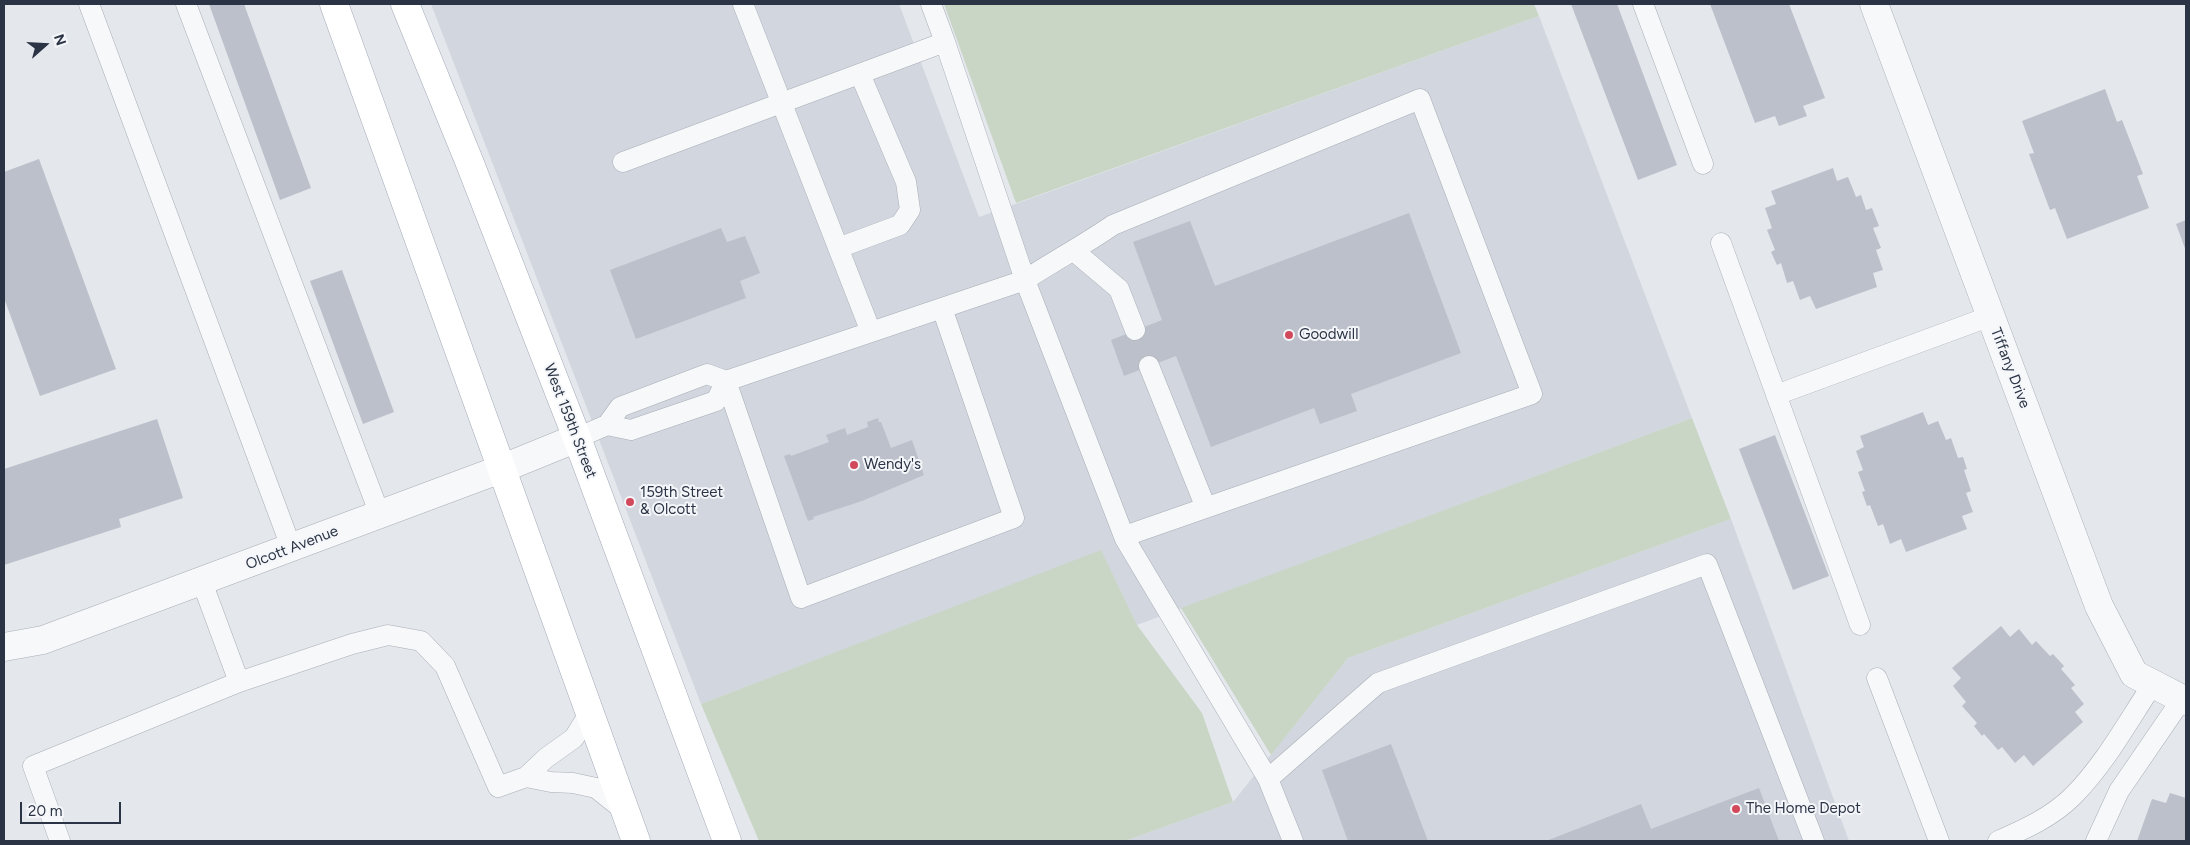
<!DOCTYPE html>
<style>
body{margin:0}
#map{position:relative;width:2190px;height:845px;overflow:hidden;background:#e4e7ec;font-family:Figtree,sans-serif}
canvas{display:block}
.frame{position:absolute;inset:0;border:5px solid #2b3445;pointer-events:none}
.north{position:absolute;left:20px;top:20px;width:50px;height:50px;-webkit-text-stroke:4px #f4f6f9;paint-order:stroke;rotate:71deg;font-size:14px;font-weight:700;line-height:20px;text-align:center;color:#2b3445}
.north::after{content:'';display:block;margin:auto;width:18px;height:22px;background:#2b3445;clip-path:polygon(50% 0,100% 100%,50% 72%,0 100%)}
.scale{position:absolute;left:20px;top:802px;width:101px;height:22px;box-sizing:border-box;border:2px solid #2b3445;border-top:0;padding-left:6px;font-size:15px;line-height:18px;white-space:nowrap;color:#2b3445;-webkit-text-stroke:4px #f4f6f9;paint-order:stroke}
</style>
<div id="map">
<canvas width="2190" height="845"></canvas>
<div class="frame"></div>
<div class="north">N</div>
<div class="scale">20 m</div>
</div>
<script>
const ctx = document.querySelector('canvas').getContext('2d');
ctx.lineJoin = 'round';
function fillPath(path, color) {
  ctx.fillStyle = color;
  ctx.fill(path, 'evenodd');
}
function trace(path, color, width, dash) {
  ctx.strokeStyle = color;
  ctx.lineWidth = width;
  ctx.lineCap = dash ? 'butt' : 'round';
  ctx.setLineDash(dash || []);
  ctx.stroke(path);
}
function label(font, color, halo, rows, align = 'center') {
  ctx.font = font + ' Figtree,sans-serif';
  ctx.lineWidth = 4;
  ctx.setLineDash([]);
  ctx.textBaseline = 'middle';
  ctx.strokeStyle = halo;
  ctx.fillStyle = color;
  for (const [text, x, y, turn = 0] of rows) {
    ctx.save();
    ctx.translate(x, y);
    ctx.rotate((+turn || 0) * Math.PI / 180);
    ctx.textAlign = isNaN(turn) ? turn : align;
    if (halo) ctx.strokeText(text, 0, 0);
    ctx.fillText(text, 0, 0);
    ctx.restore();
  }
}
fillPath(new Path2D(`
 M431,4H899L979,217L1539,16L1692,418L1137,625L1101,551L701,704Z
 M1731,519L1849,841H1125L1233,802L1348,658Z`), '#d2d6de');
fillPath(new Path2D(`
 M944,4H1534L1539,16L1016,203Z
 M1692,418L1731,519L1348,658L1271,755L1181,608Z
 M1101,550L1137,625L1202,713L1233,802L1125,841H759L701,704Z`), '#c9d6c5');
fillPath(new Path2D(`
 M209,4H244L311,188L280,200Z
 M1571,4H1617L1677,165L1638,180Z
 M1710,4H1789L1825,98L1803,106L1807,116L1779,126L1775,116L1755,123Z
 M2105,89L2117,122L2122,120L2143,174L2137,176L2149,208L2067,239L2055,208L2050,210L2029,154L2034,153L2022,121Z
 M39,159L116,369L40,396L4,298V172Z
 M1833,168L1837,181L1848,177L1856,197L1861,195L1866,210L1872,208L1879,226L1873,228L1881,248L1876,250L1883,270L1873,273L1877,287L1816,309L1810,296L1800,300L1793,281L1787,283L1781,263L1777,265L1771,252L1775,250L1767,230L1772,228L1765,208L1776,204L1771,191Z
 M1409,213L1461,353L1351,394L1357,411L1320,424L1314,408L1211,447L1176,356L1124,376L1111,340L1162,320L1133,242L1190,221L1215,286Z
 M2186,220V251L2176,224Z
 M721,228L727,242L745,236L760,273L740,281L746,298L636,339L610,270Z
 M342,270L394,412L363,424L310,281Z
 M1923,412L1928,425L1938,421L1946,440L1951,438L1958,458L1963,457L1967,469L1964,470L1971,491L1966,493L1973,512L1962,516L1967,529L1906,552L1901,539L1890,544L1883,524L1878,526L1870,505L1867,506L1862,492L1865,491L1858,472L1863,470L1856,451L1864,447L1860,436Z
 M878,418L879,422H881L891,448L912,440L924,475L862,501L813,517L814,519L808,521L784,456L790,454L791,456L829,442L826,435L845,428L847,435L868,427L867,422Z
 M157,419L183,498L119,519L121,527L4,565V469Z
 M1775,435L1829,576L1793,590L1739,449Z
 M2001,626L2010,637L2019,629L2032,645L2036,641L2050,656L2053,654L2064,666L2061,669L2075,685L2071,688L2084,704L2075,712L2083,722L2033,766L2024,755L2015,763L2002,747L1998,750L1984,734L1982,736L1974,726L1977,723L1962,706L1966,702L1953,686L1961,678L1952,668Z
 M1391,744L1428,841H1348L1322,770Z
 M1759,788L1779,841H1546L1641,804L1651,829Z
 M2170,793L2186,798V841H2137L2152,799L2166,803Z`), '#bbc0ca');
const service = new Path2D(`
 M89,4L291,547
 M186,4L380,515
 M743,4L871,332
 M931,4L945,42
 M1643,4L1703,164
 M623,162L945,42L1025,280C1054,261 1084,245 1113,225L1420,99L1532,394L1125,536
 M1721,243L1860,625
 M838,248L900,225L910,210L906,182L860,74
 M1074,251L1119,289L1135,330
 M1149,366L1206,508
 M726,381L801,598L1014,518L942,308
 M1776,395L1991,316
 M607,425L631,430L716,401L726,381
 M577,438L607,425L620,407L707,374L726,381L1025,280L1125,539L1268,779L1293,841
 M202,582L239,682
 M1877,678L1939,841
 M526,777L551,782L573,783L596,788L626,812
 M1268,779L1378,683L1707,564L1814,841
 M60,841L33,766L239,682L352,644L388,635L421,641L445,666L498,787L526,777L546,758L574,738L590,712
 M1998,841C2025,829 2052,817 2073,796C2105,764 2128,721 2153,684
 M2096,841L2119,791L2182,699`);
const minor = new Path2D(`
 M1874,4L2099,606L2134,674L2186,701
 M4,647L43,640L501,469L577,438`);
const primary = new Path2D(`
 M334,4C433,283 537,562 636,841
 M405,4L469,161L577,438L727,841`);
trace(service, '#a9aeb7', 21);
trace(minor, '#a9aeb7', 29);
trace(primary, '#a3abb8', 29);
trace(service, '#f7f8fa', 20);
trace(minor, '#f7f8fa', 28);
trace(primary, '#fff', 28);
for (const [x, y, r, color] of [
 [1289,335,5,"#d1495b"],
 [854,465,5,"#d1495b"],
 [630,502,5,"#d1495b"],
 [1736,809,5,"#d1495b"]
]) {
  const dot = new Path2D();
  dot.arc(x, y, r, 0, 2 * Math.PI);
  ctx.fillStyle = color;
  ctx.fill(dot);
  trace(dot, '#f4f6f9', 2);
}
label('15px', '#2b3445', '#f4f6f9', [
 ["Goodwill",1299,335],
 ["Wendy's",864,465],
 ["159th Street",640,493],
 ["& Olcott",640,510],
 ["The Home Depot",1746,809]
], 'left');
label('15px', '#2b3445', '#f4f6f9', [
 ["Tiffany Drive",2010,368,69],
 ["West 159th Street",570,421,69],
 ["Olcott Avenue",292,548,-21]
]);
</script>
